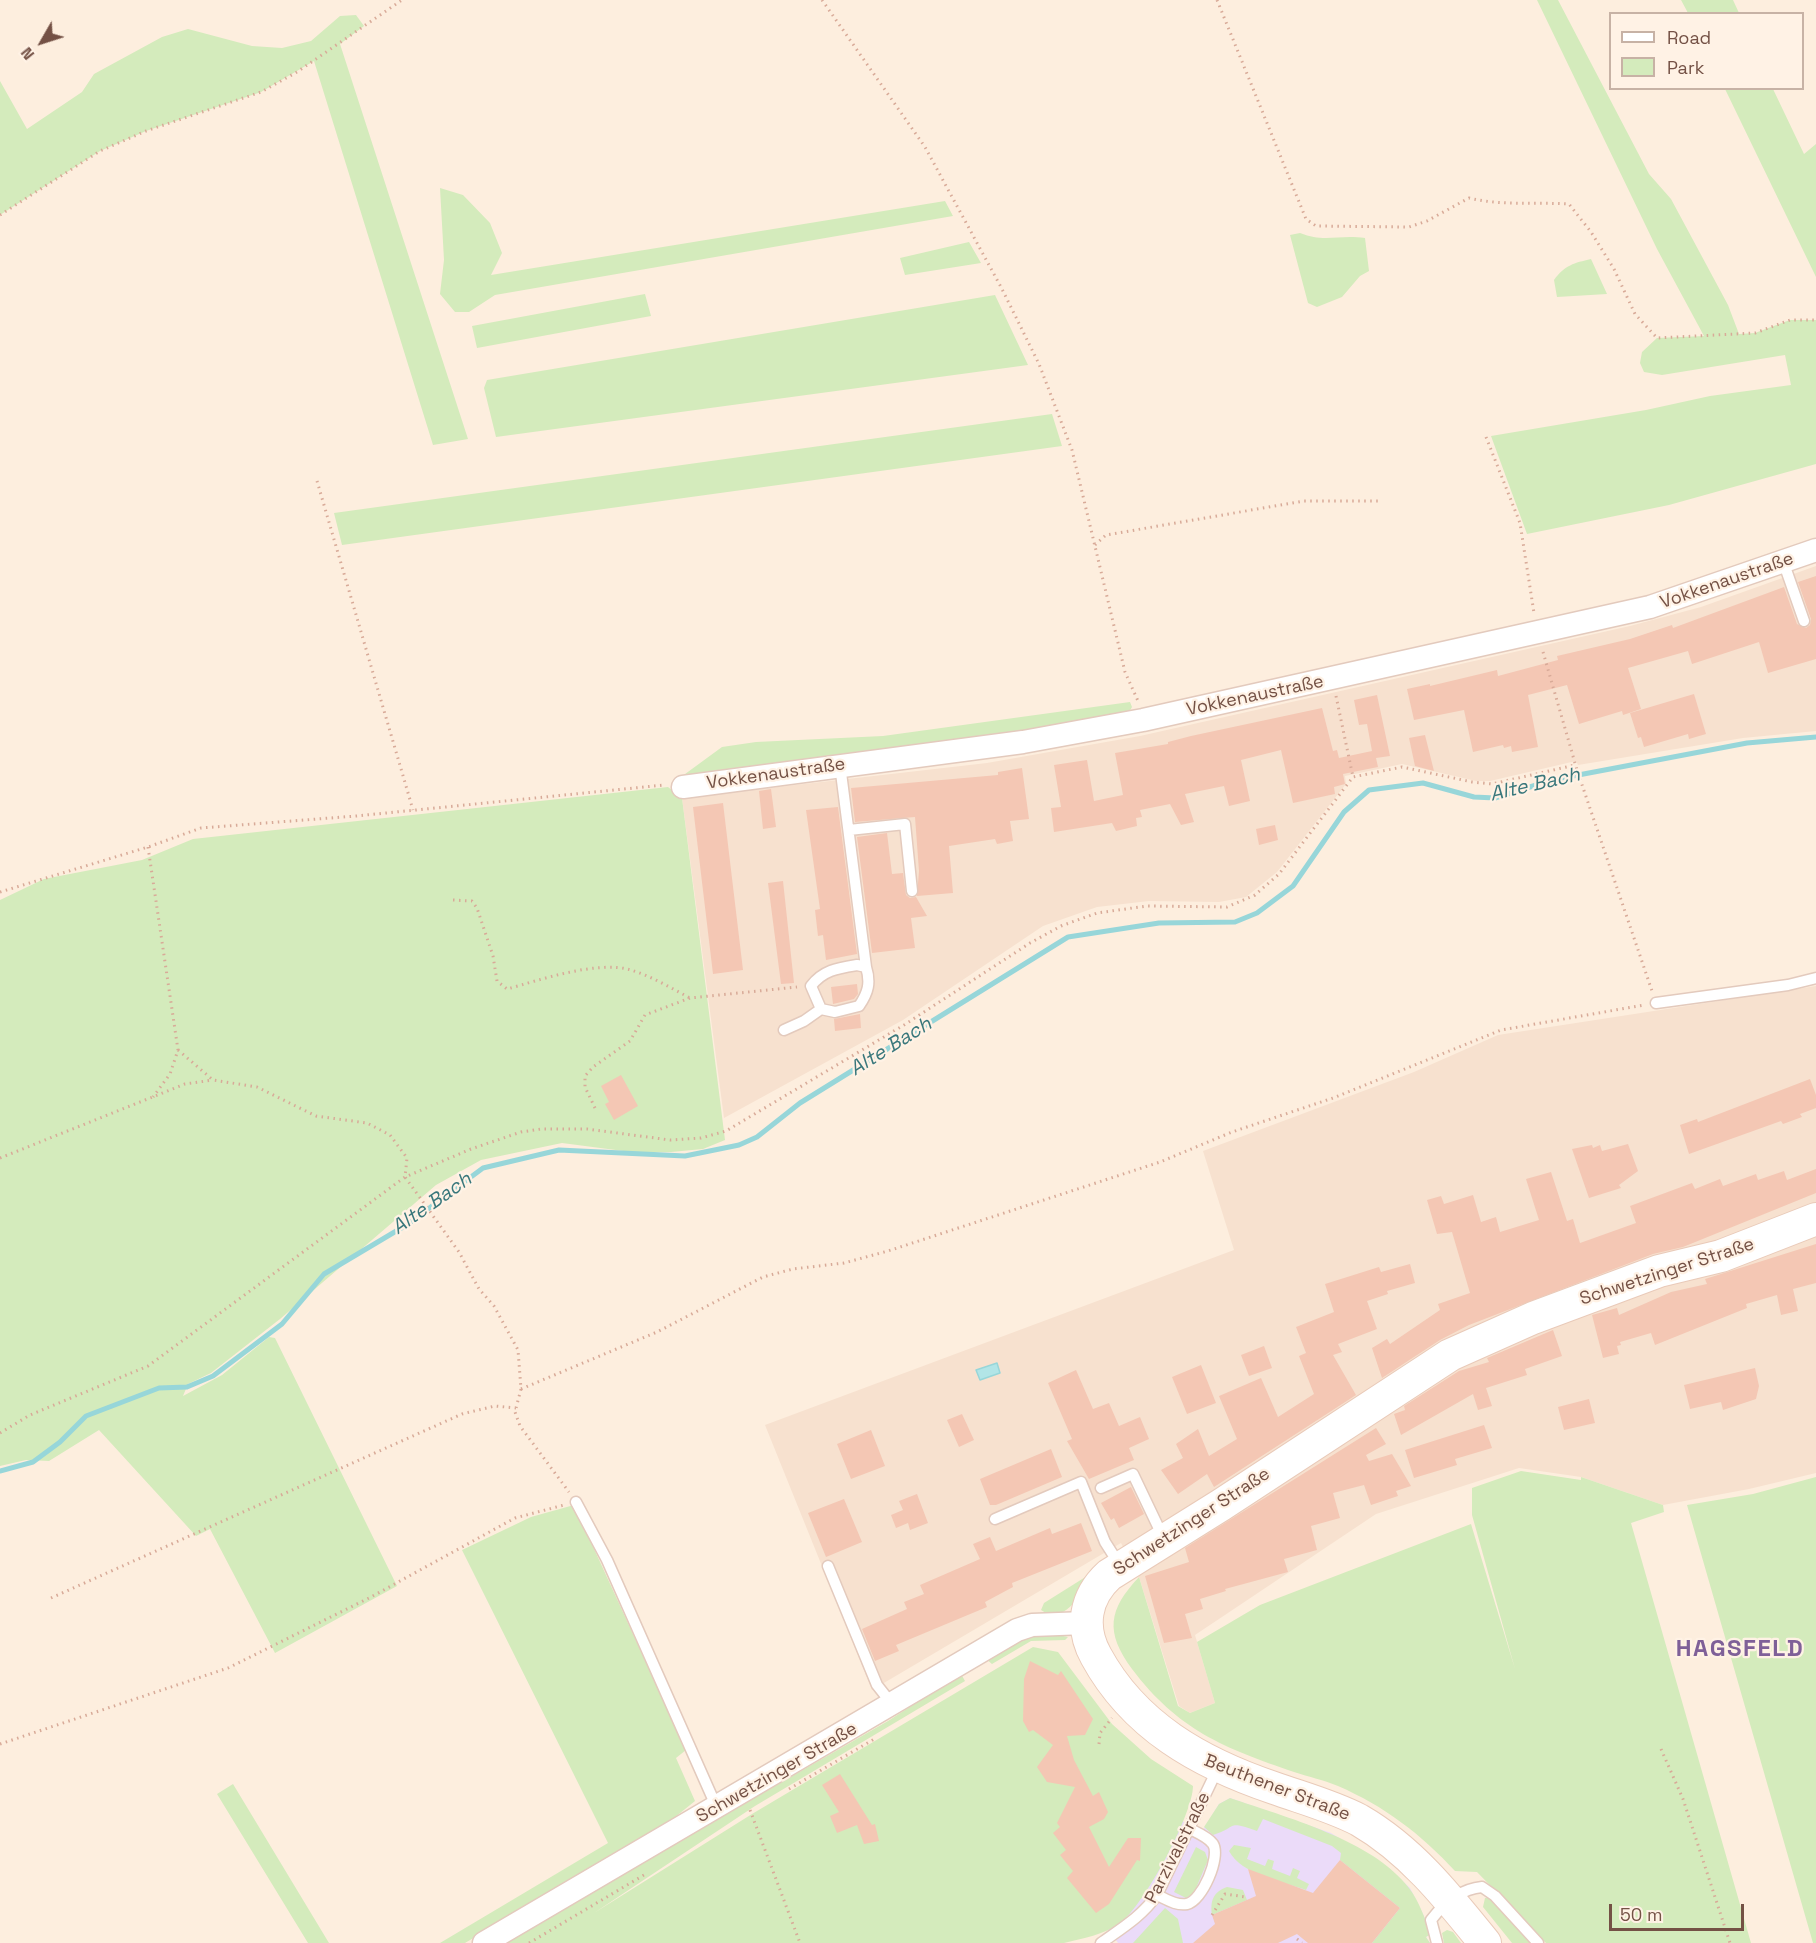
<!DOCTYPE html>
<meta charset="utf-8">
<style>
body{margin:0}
#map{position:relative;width:1816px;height:1943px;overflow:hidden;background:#fdeede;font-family:"Space Grotesk",sans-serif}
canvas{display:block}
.legend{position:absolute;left:1609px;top:12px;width:195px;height:78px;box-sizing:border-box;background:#fff2e5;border:2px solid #c7b2a5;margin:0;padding:8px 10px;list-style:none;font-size:18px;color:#745145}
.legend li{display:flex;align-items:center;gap:12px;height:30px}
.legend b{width:30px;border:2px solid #c7b2a5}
.north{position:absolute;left:12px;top:12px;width:60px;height:60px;-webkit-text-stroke:4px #fff2e5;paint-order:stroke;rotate:231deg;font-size:16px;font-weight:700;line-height:24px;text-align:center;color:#745145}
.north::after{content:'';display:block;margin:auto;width:21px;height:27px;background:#745145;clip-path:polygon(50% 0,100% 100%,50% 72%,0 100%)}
.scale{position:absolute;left:1609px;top:1904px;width:135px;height:27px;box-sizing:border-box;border:3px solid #745145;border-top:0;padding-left:8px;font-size:18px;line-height:21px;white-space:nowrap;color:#745145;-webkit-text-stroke:4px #fff2e5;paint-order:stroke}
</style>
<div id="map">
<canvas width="1816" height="1943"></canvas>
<ul class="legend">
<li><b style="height:8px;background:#fff"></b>Road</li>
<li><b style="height:16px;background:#d4ebbc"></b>Park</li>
</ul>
<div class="north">N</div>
<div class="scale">50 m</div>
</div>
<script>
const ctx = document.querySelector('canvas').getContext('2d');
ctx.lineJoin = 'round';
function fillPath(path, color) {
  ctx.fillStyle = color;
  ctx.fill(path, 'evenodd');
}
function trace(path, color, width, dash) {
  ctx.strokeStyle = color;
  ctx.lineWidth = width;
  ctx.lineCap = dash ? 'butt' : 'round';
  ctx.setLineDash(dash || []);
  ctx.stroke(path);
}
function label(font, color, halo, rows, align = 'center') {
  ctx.font = font + ' "Space Grotesk",sans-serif';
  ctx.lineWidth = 4.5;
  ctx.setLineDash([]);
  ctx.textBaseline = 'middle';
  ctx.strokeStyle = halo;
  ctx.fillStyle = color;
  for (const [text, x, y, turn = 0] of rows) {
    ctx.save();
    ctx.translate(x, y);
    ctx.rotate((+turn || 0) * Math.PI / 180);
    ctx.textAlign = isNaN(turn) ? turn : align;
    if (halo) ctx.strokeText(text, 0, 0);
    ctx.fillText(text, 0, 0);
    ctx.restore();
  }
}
fillPath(new Path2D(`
 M1816,566V731L1743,738L1578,765L1576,761L1490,781H1476L1402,764L1345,776L1346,784L1277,872L1246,897L1219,902L1149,901L1097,907L1043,926L903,1020L724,1118L682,798L987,763L1140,736L1630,626L1701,607Z
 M1816,986V1473L1749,1489L1663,1505L1581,1477L1519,1468L1376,1514L1195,1635L1215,1703L1190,1713L1179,1706L1139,1577L1121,1543L872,1690L765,1425L1234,1250L1203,1151L1414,1072L1498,1035Z`), '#f7e1cf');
fillPath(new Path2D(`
 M1230,1798L1331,1833L1390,1869L1410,1888L1423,1914L1431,1934L1426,1937L1430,1943H1118L1096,1913L1152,1801L1201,1833L1219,1804Z`), '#ebdbf9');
fillPath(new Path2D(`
 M1537,0H1558L1649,174L1671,199L1728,305L1739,334L1755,333L1790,320H1816V464L1669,505L1527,534L1491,436L1646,410L1710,396L1791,385L1785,355L1662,375L1644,372L1640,363L1642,352L1657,338L1704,336L1657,249Z
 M1681,0H1733L1739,13H1688Z
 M356,15L364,26L340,44L468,439L433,445L314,61L261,92L146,131L100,151L0,215V81L27,129L82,92L94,74L162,37L188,29L252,46L282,48L311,41L340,16Z
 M1725,89H1773L1804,154L1816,144V277Z
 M440,188L463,195L490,223L502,253L491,275L945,201L953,216L495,295L469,312H455L440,294L444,260Z
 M1300,233C1325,243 1339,234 1365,238L1369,271L1360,276L1342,297L1317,307L1308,303L1290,235Z
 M969,242L981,263L905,275L900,258Z
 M1591,259L1607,294L1557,297L1554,280C1565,265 1574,263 1591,259Z
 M645,294L651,316L477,348L472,326Z
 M995,295L1028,365L496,437L484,388L487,380Z
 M1052,414L1062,446L342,545L334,513Z
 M1130,702L1132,707L1128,714L996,736L681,777L722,747L756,742L883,736Z
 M668,787L682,798L725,1140L703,1149L671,1152H631L562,1143L481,1160L436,1185L280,1319L211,1373L188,1384L183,1396L222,1375L269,1337L275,1338L397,1586L275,1653L210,1529L196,1536L99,1430L49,1461L26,1460L0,1466V900L44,879L142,860L193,839Z
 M1521,1471L1581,1480V1477L1663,1505L1664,1512L1631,1523L1751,1943H1546L1477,1872L1455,1871C1421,1834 1384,1806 1338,1786C1324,1780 1309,1777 1294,1772C1224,1748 1178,1730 1132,1669C1105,1632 1108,1610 1139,1577L1178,1706L1190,1713L1215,1703L1197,1642L1260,1605L1471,1524L1515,1669L1472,1515V1488Z
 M1816,1477V1943H1813L1687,1505L1753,1494Z
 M574,1505L686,1750L676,1758L695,1801L669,1822L465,1943H440L608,1843L462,1550L531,1517Z
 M1095,1571C1084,1588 1067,1627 1041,1610L1044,1603Z
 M1054,1634L1068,1637L1065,1640L1031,1641L992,1664L986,1659L1028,1636Z
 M1033,1647L1058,1652L1112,1724L1151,1759L1193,1786C1193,1814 1144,1906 1120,1923C1104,1935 1083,1938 1064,1943H502L888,1721L961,1674L965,1681L755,1806L594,1913L752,1814Z
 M233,1784L329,1943H308L217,1794Z
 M1230,1798C1285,1817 1373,1840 1409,1888C1419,1901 1425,1919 1431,1934L1426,1937L1430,1943H1372L1400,1908L1340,1860L1341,1853L1332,1846L1263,1819L1257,1831C1225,1820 1239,1827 1213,1835L1204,1827L1219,1804Z
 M1234,1845L1251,1848L1247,1859L1265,1866L1268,1859L1274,1861L1272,1869L1290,1876L1293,1868L1300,1871L1297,1878L1309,1884L1306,1890C1281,1881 1242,1875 1229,1851Z
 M1196,1847L1205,1852L1208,1860L1194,1893L1186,1898L1174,1892Z
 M1227,1887L1243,1890L1247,1900L1212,1915C1210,1901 1213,1892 1227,1887Z
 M1485,1898H1490L1534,1943H1512L1483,1907Z
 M1165,1908L1178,1919L1183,1943H1133Z
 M1447,1930L1453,1932L1461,1943H1444L1442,1933Z`), '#d4ebbc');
const water = new Path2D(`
 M997,1363L1000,1373L980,1380L976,1370Z`);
fillPath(water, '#b2e5e7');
trace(water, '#97d6d9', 1.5);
trace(new Path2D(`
 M0,1471L33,1462L60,1442L86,1416L159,1388L187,1387L213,1376L282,1324L324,1274L408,1224L483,1168L559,1150L685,1156L739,1145L757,1137L800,1103L1068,937L1159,923L1235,922L1257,913L1293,886L1344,812L1369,790L1423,783L1474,797L1495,798L1552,780L1747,743L1816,737`), '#97d6d9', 5);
fillPath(new Path2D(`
 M1816,576V659L1768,673L1759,642L1692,664L1688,651L1628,668L1641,709L1623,715L1622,711L1579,724L1567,685L1528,695L1538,747L1512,752L1511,746L1504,748L1503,745L1473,752L1464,710L1414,720L1407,689L1430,684V686L1497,670L1498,676L1558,660L1557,656L1630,639L1672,625L1673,628L1784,587L1797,624L1806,628L1810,625L1811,619L1798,582Z
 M1694,694L1706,734L1689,739L1688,734L1644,747L1641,737L1638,738L1630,713Z
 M1377,695L1390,756L1376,758L1378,767L1343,774L1345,784L1334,787L1335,794L1293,803L1281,750L1241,760L1250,801L1229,806L1224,786L1185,794L1194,822L1181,825L1170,804L1140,810L1142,817L1136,818L1137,826L1116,831L1112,823L1054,832L1051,808L1061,807L1054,765L1087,760L1094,801L1123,795L1115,753L1168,744V742L1191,736L1322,708L1333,751L1337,750L1339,758L1372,751L1367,724L1359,725L1354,700Z
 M1425,735L1434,771L1415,766L1409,738Z
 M1022,768L1029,819L1010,821L1013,841L997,844L995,839L949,846L953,893L917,896L919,871L915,817L855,822L851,788L998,775V772Z
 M771,789L776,827L763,829L759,791Z
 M723,803L743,970L713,974L693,807Z
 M838,807L857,954L826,960L823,935L818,936L815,910L820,909L806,810Z
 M1275,825L1278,840L1259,845L1256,829Z
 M887,833L892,874L903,873L906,895L910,898L916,897L927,916L911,918L915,948L872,953L857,837Z
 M783,881L794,983L781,984L768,883Z
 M857,984L858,994L854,999L833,1004L831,987Z
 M860,1014L861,1028L835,1031L834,1019Z
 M621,1075L638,1106L614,1120L605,1104L609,1102L601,1086Z
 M1810,1079L1816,1095V1108L1800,1114L1802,1117L1783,1124L1781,1121L1689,1154L1680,1125L1697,1119L1698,1122Z
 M1628,1144L1638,1171L1619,1185L1621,1188L1589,1198L1572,1149L1592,1145L1593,1148L1600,1145L1602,1151Z
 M1816,1169V1193L1683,1247L1653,1254L1469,1325L1440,1340L1382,1378L1372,1348L1387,1339L1390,1344L1440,1310L1438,1304L1470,1293L1452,1232L1437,1234L1427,1200L1441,1196L1444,1204L1473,1195L1481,1222L1496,1217L1500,1232L1539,1220L1526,1179L1551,1172L1567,1221L1573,1219L1580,1243L1636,1223L1630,1206L1692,1183L1695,1189L1720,1179L1723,1186L1756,1174L1758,1180L1784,1171L1787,1180Z
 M1816,1244V1283L1793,1289L1798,1311L1781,1315L1777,1295L1746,1304L1747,1308L1655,1345L1651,1333L1620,1342L1621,1345L1617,1346L1619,1354L1603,1358L1592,1315L1617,1308L1619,1315L1671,1292L1707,1284L1705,1279Z
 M1410,1264L1415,1283L1387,1291L1388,1294L1367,1301L1377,1329L1338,1344L1342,1352L1333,1355L1356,1395L1214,1487L1207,1474L1178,1494L1161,1470L1183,1458L1176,1444L1198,1429L1209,1456L1237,1439L1219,1396L1261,1378L1278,1417L1314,1394L1299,1356L1306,1353L1296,1327L1334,1312L1325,1284L1379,1267L1381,1272Z
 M1553,1330L1562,1356L1525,1369L1527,1375L1486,1388L1492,1406L1478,1410L1473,1394L1401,1435L1394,1414L1405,1410L1404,1406L1459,1371L1489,1362L1487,1358Z
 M1264,1346L1272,1368L1249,1376L1241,1355Z
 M1201,1365L1216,1403L1187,1414L1172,1377Z
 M1755,1368L1759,1386L1756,1399L1723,1410L1721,1402L1690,1409L1684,1385Z
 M1076,1370L1093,1409L1109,1403L1119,1426L1140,1417L1149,1439L1129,1448L1134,1460L1089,1479L1067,1441L1072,1439L1048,1383Z
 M1589,1399L1595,1423L1564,1430L1558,1407Z
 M962,1414L974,1440L959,1447L947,1420Z
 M1484,1425L1492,1448L1455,1459L1457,1465L1414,1478L1405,1450Z
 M1376,1428L1386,1444L1366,1455L1369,1461L1392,1454L1411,1486L1396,1491L1398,1496L1371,1505L1364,1485L1333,1493L1340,1518L1311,1526L1317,1550L1284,1559L1288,1572L1225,1589L1226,1591L1200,1599L1203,1609L1185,1614L1192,1638L1164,1643L1145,1576L1189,1562L1185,1548Z
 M871,1430L885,1466L851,1479L837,1444Z
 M1051,1449L1062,1477L996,1505H990L980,1479Z
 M1131,1487L1144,1514L1119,1528L1114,1518L1111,1520L1101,1503Z
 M917,1494L928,1523L910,1530L908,1523L896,1528L891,1515L903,1510L899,1501Z
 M844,1499L862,1542L826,1557L808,1513Z
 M1081,1523L1092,1551L1012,1583L1013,1587L985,1602L987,1607L896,1645L899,1651L875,1661L862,1629L907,1609L904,1602L924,1594L920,1585L980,1559L973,1544L990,1537L996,1551L1050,1528L1052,1534Z
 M1030,1661L1058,1675L1061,1671L1093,1719L1085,1735L1067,1736L1074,1760L1093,1796L1099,1792L1108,1812L1104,1819L1089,1827L1109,1867L1128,1838H1141L1140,1861L1137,1860L1109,1904L1096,1913L1067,1878L1073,1871L1060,1855L1066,1850L1053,1833L1060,1827L1057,1823L1075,1787L1047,1782L1037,1767L1053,1745L1033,1730L1029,1732L1023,1721L1024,1679Z
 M840,1774L872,1825L875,1824L879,1841L864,1844L857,1825L837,1833L830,1816L839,1812L822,1785Z
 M1340,1860L1400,1908L1372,1943H1308L1297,1934L1278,1943H1193L1215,1924L1212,1915L1256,1896L1248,1869L1313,1893Z`), '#f4c7b4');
const service = new Path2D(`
 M1783,561L1804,621
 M840,765L866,967
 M849,830L905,824L912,891
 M857,965L866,967C871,983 868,993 859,1006L835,1012L821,1009L811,986C823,970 838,968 857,965Z
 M1656,1003L1788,985L1816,978
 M784,1030L804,1021L821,1009
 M1101,1488L1133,1474L1163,1537
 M576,1502L607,1560L717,1808
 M995,1519L1081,1482L1105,1542L1119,1564
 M828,1566L877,1685L892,1704
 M1157,1895C1166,1899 1176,1906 1187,1904C1202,1901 1221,1857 1213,1844C1208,1837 1198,1833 1190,1829
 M1101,1943C1122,1928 1141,1917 1157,1895L1218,1768
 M1437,1943L1431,1920C1444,1903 1461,1889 1482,1887L1495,1896L1538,1943`);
const minor = new Path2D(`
 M683,787L1023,742L1143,720L1650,607L1816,550
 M484,1943L1017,1630L1032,1625L1086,1623`);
const secondary = new Path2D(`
 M1485,1943C1448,1897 1411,1850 1359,1820C1332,1806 1302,1798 1274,1788C1200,1763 1134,1726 1096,1656C1080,1627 1085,1597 1109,1575L1221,1505L1450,1355L1533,1318L1659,1271L1721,1256L1816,1219`);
trace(service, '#e3cabd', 13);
trace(minor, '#e3cabd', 25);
trace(secondary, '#e9cab9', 34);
trace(new Path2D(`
 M822,0L925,147L1002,289L1039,364L1072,450L1125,672L1138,701
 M1217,0L1306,219L1316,226L1409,227L1427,221L1469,198C1502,206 1535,202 1569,204L1591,232L1614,269L1635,314L1657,338L1755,333L1790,320H1816
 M0,215L100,151L146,131L261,92L297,72L402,0
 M1486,437L1520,523L1534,613
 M317,481L413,810
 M1095,545L1106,535L1304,501H1381
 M1543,652L1577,770L1652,991
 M1336,696L1353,777
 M148,847L178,1050L170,1074L153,1097
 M0,892L148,847L201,828L356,816L664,785
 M453,900L472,901L477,908L493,956L497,981L507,989C540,980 597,960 631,970C651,976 671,988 690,998
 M178,1050L213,1080L257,1087L316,1116L367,1123L390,1135L407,1158L405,1177L459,1252L479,1289L494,1306L518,1350L521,1389L515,1412L520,1426L569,1492
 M595,1108L585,1087V1076L593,1067L630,1041L645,1015L690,998L797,987
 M0,1158L185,1084L213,1080
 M521,1389L657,1332L763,1277L793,1269L844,1263L888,1251L1160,1162L1232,1132L1333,1098L1501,1030L1644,1005
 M0,1433L30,1415L148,1366L405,1177L471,1149L521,1132L541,1129H587L670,1140L701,1138L726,1131L904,1025L1030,943L1061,926L1097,913L1147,906L1227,907L1255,895L1279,874L1353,777L1402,767L1472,782L1492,784L1575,765
 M51,1598L462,1414L495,1406L516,1408
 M0,1744L228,1668L369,1598L515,1518L564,1505
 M1099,1744L1100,1733L1112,1718
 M1661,1749L1683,1799L1730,1943
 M789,1789L876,1738
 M750,1810L800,1943
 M1212,1915L1225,1894L1246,1897
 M1297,1939L1302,1943
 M529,1943L644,1875`), '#d8aa98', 3, [1.5, 4.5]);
trace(service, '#fff', 10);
trace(minor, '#fff', 22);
trace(secondary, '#fff', 32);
label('18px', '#745145', '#fff2e5', [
 ["Vokkenaustraße",1727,581,-19],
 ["Vokkenaustraße",1255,696,-12],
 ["Vokkenaustraße",776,774,-8],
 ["Schwetzinger Straße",1667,1272,-18],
 ["Schwetzinger Straße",1192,1522,-33],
 ["Schwetzinger Straße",777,1773,-30],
 ["Beuthener Straße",1277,1788,21],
 ["Parzivalstraße",1178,1848,-63]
]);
label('italic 20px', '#39777b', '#fff2e5', [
 ["Alte Bach",1535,785,-13],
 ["Alte Bach",891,1047,-32],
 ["Alte Bach",432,1204,-35]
]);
ctx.letterSpacing = '1.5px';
label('bold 24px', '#7f6098', '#fff2e5', [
 ["HAGSFELD",1740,1649]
]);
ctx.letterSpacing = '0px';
</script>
